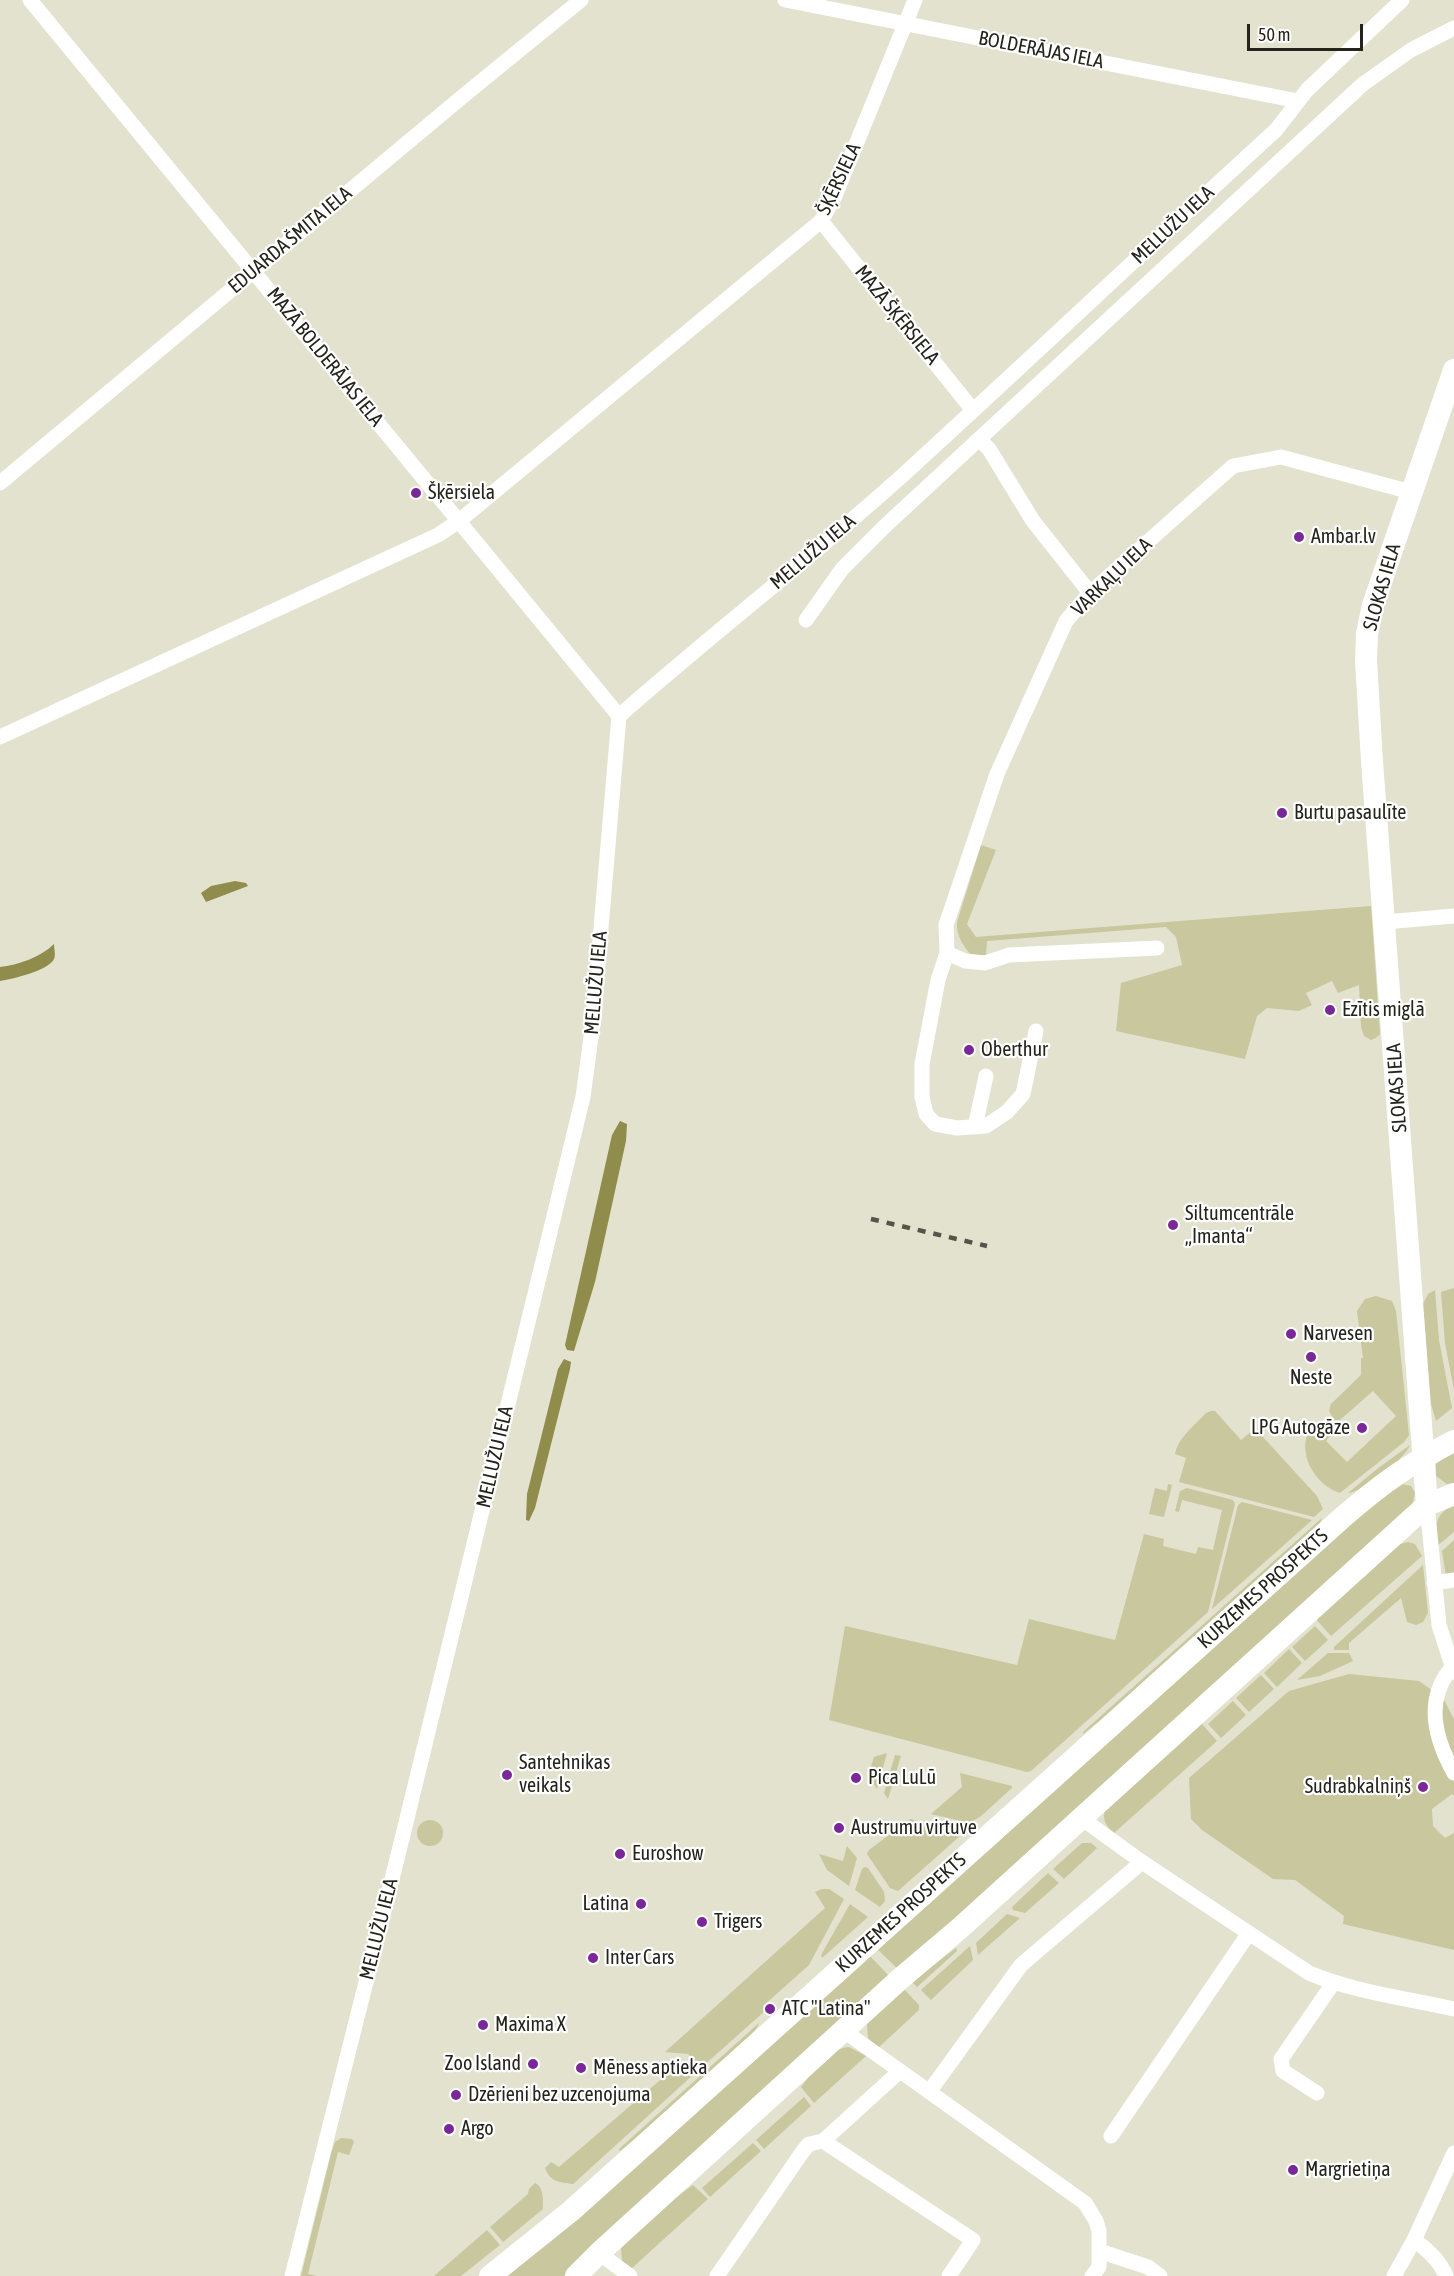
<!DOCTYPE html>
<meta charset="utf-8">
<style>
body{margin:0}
#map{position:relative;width:1454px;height:2276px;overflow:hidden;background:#e2e2cf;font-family:"Asap Condensed",sans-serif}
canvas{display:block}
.scale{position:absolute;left:1247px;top:24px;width:116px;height:27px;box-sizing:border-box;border:3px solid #24241d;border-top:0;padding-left:8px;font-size:18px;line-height:21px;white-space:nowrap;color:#24241d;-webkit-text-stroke:4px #fff;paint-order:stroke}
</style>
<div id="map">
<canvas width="1454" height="2276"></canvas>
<div class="scale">50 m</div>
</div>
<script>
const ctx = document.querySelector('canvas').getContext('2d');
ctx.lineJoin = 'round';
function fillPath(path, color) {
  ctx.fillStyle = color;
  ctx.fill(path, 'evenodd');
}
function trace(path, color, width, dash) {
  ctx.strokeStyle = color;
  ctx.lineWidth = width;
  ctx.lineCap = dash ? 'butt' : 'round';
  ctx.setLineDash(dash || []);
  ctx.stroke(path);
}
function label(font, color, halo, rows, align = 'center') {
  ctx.font = font + ' "Asap Condensed",sans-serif';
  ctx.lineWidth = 4.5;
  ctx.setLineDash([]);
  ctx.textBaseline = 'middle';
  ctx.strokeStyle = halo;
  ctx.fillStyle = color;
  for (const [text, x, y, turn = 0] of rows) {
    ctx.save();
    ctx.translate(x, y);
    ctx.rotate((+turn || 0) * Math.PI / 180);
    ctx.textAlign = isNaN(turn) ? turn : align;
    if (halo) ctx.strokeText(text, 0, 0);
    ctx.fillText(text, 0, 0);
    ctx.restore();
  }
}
fillPath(new Path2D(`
 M981,845L996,850L967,924L976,937L1371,906L1380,1034L1376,1038L1371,1040L1364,1036L1361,1027L1359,985L1338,993L1332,981L1306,993L1312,1005L1299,1011L1267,1008L1257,1016L1245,1059L1116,1031L1121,983L1182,965L1176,937L1166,927L987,941L986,955L972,956C963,946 956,935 957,922Z
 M1454,1288V1390L1445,1343L1441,1292Z
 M1435,1290L1439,1340L1452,1408L1436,1421L1431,1404L1423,1304L1428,1294Z
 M1376,1296L1392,1301L1396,1311L1409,1435L1404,1442L1340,1493C1315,1485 1296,1453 1310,1428C1319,1422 1325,1429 1331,1435L1326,1441L1347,1462L1396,1416L1373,1391L1340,1420H1334L1329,1411L1331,1404L1361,1375V1358H1363L1357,1311L1365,1299Z
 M1211,1411H1215L1241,1440L1253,1430L1262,1436L1317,1496L1323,1509L1314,1517L1179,1482L1186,1458L1175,1454C1178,1438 1195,1425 1206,1413Z
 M1410,1445C1406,1458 1361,1493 1348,1493L1377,1469Z
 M1454,1451V1483L1447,1484L1436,1476V1464Z
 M1168,1484L1172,1485L1164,1517L1149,1514L1155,1488L1167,1491Z
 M1402,1484L1411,1486L1415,1493L1412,1507L899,1970L876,1948L1365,1509Z
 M1187,1488L1233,1500L1235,1504L1208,1612L1031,1771L1027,1772L829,1720L845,1626L1017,1665L1029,1619L1115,1640L1144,1534L1164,1539L1163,1546L1196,1554L1198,1547L1213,1550L1222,1510L1182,1500L1179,1512L1175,1511L1180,1491Z
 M1242,1502L1312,1520L1212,1609L1238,1505Z
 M1454,1505V1532L1437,1546C1435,1526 1434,1514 1454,1505Z
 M1322,1518L1319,1527L1128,1699L1083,1734V1732Z
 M1454,1540V1574L1446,1576L1442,1551Z
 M1408,1542L1415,1544L1422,1556L1331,1636L1315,1618L1397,1545Z
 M1423,1565L1428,1613L1423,1622L1416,1625L1407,1622L1401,1598L1349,1643V1650H1334V1647Z
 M1315,1626L1328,1640L1305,1661L1292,1647Z
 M1289,1649L1302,1663L1277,1687L1264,1673Z
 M1328,1653H1349L1353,1661L1320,1676L1297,1680Z
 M1349,1674L1419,1681L1443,1698L1454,1719V1796L1452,1794L1432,1809L1433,1826L1445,1838L1454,1833V1950L1343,1924L1344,1916L1295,1880L1273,1879L1202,1830L1191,1819L1189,1778L1289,1691Z
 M1261,1675L1274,1689L1249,1712L1236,1698Z
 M1233,1701L1246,1715L1221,1738L1208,1724Z
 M1201,1723L1217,1741L1114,1833C1106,1826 1102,1820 1105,1809Z
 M887,1753L877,1789L868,1776L874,1757Z
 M895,1755L901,1756L888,1799L884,1793Z
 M960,1773L1012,1786V1788L981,1816L970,1823L931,1814L962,1787Z
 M910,1819L956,1831L960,1836L898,1891L890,1888L867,1854L869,1850Z
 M417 1833a13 13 0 1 1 26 0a13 13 0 1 1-26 0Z
 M1082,1843H1091L1097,1848L1064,1879L1053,1869Z
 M847,1846L857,1858L849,1886L827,1870L819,1854L843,1861Z
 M865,1867L868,1868L884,1892L885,1901L880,1907L855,1890L862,1869Z
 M1048,1873L1059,1883L1025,1913L1013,1910L1012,1907Z
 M822,1889H829L844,1899L809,1965L763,2006L766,2010L702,2067L688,2054L665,2052L825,1908L815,1892Z
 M850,1904L868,1917L822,1958L821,1955Z
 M1007,1914L1020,1918L978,1955L976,1943Z
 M970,1946L973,1960L931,2000L921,1990Z
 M956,1948L957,1951L917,1987L912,1982Z
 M869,1955L891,1978L564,2276H506Z
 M903,1988L919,2005V2010L878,2048L868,2038L867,2024Z
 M759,2023C753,2045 645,2132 620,2151L619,2149Z
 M849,2047L866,2056L814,2103L801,2087C814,2071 827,2049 849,2047Z
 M680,2063L693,2075L573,2184C559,2182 550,2182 545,2168L551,2162L559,2167Z
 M804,2097L811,2106L764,2149L756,2140Z
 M341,2138L352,2139L354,2142L349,2155L338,2152L308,2274L317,2276H301L331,2154L335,2142Z
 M753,2143L761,2151L710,2197L702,2188Z
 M535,2183C544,2187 543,2200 543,2209L503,2242L490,2227L528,2194L529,2189Z
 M693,2185L708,2199L631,2269L622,2261L621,2248L651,2216Z
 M487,2230L500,2245L461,2276H434Z`), '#c8c79d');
fillPath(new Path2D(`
 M235,881L246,883L248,886L206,902L201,893L211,886Z
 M54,944C54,949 56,955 54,959C48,971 12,979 0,981V967C18,965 41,957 54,944Z
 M620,1121L627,1124L626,1141L595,1282L574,1351L567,1350L565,1345L612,1135Z
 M564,1359L571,1362L570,1369L535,1508L529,1521L526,1520L527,1494L558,1369Z`), '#908c4b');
trace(new Path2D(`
 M30,0L619,716
 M785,0L1298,101
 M821,221L972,409
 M979,439L989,449L1033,521L1090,593
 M0,483L468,92L581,0
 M806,620L842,569L885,526L1363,84L1411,50L1454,28
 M0,737L438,535L459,521L821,221L835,196L915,0
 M1385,922L1454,916
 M947,953L965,961L985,963L1009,955L1157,948
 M1036,1031L1023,1094L1007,1112L986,1126L957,1128L935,1124L926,1114L922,1097V1064L938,980L947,953L946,925L997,774L1066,621L1090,593L1233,466L1281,457L1411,492
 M975,1127L986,1076
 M1427,1505L1439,1625L1454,1672
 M1434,1583L1454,1580
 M1452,1667C1424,1700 1435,1739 1454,1773
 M1081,1818L1142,1862L1309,1973C1354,1992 1406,1998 1454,2009
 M844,2031L1085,2203L1096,2221L1099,2231V2267L1092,2276
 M929,2092L1021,1965L1142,1862
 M1317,2093L1283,2071L1281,2059L1334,1982
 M1111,2136L1249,1933
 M823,2141L973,2240L949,2276
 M1414,2240C1427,2249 1440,2261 1446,2276
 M1099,2251L1148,2267L1160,2276
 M599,2253L630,2276
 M292,2276L399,1851L583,1097L593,1022L619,716C712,634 811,558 903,475C1028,361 1151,244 1276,130L1307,90L1402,0
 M717,2276L803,2151L809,2144L823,2141L900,2071
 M1394,2276L1414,2240L1454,2153`), '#fff', 15);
trace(new Path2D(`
 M1427,1505L1372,761L1366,661L1367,634L1373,605L1454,370
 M490,2276L571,2211L1343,1517C1380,1485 1410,1463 1454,1441
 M576,2276L599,2253L900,1979L959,1929L1427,1505L1454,1494`), '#fff', 22);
trace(new Path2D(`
 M871,1219L987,1246`), '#54544a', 4.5, [8, 8]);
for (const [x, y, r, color] of [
 [416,493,6,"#7a2797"],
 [1299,537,6,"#7a2797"],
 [1282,813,6,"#7a2797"],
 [1330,1010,6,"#7a2797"],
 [969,1050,6,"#7a2797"],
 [1173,1225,6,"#7a2797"],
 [1291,1334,6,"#7a2797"],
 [1311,1357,6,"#7a2797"],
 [1362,1428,6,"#7a2797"],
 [507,1775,6,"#7a2797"],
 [856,1778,6,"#7a2797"],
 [1423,1787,6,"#7a2797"],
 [839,1828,6,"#7a2797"],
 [620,1854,6,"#7a2797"],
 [641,1904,6,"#7a2797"],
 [702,1922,6,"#7a2797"],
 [593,1958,6,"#7a2797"],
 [770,2009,6,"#7a2797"],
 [483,2025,6,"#7a2797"],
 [533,2064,6,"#7a2797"],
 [581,2068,6,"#7a2797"],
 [456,2095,6,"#7a2797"],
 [449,2129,6,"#7a2797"],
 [1293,2170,6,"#7a2797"]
]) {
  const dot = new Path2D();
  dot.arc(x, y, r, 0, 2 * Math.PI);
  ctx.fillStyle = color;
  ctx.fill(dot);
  trace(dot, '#fff', 2);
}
label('20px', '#24241d', '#fff', [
 ["BOLDERĀJAS IELA",1041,50,11],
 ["ŠĶĒRSIELA",839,179,-65],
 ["MELLUŽU IELA",1173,225,-43],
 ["EDUARDA ŠMITA IELA",290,240,-40],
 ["MAZĀ ŠĶĒRSIELA",897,315,51],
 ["MAZĀ BOLDERĀJAS IELA",325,357,51],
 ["MELLUŽU IELA",813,552,-40],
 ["VARKAĻU IELA",1112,577,-44],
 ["SLOKAS IELA",1382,587,-74],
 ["MELLUŽU IELA",596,983,-85],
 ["SLOKAS IELA",1397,1088,-94],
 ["MELLUŽU IELA",495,1457,-77],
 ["KURZEMES PROSPEKTS",1263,1589,-42],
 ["KURZEMES PROSPEKTS",901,1913,-42],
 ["MELLUŽU IELA",379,1929,-76]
]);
label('20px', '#24241d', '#fff', [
 ["Šķērsiela",428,493],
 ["Ambar.lv",1311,537],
 ["Burtu pasaulīte",1294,813],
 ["Ezītis miglā",1342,1010],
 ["Oberthur",981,1050],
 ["Siltumcentrāle",1185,1214],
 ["„Imanta“",1185,1237],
 ["Narvesen",1303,1334],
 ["Neste",1311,1378,"center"],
 ["LPG Autogāze",1350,1428,"right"],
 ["Santehnikas",519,1763],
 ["veikals",519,1786],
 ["Pica LuLū",868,1778],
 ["Sudrabkalniņš",1411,1787,"right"],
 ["Austrumu virtuve",851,1828],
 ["Euroshow",632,1854],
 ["Latina",629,1904,"right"],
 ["Trigers",714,1922],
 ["Inter Cars",605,1958],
 ["ATC \"Latina\"",782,2009],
 ["Maxima X",495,2025],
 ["Zoo Island",521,2064,"right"],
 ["Mēness aptieka",593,2068],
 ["Dzērieni bez uzcenojuma",468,2095],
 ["Argo",461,2129],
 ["Margrietiņa",1305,2170]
], 'left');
</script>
